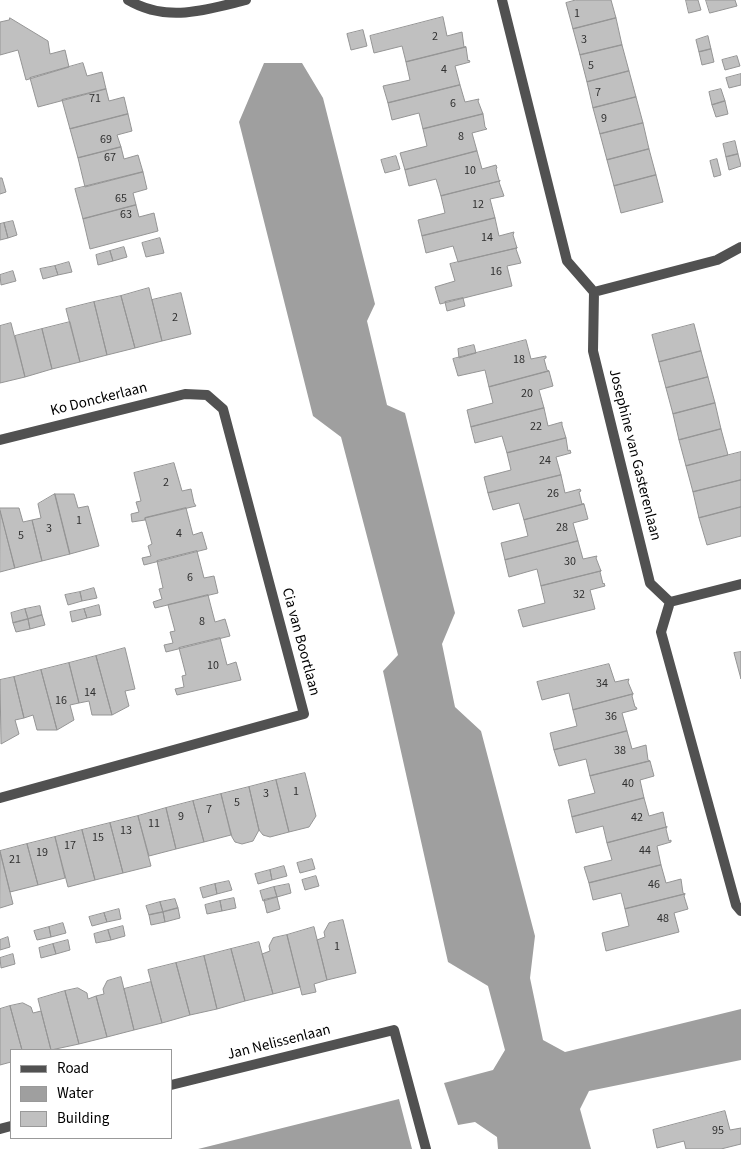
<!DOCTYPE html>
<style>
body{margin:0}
#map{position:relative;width:741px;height:1149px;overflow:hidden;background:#fff;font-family:"Source Sans 3",sans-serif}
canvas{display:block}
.legend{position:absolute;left:10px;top:1049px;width:162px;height:90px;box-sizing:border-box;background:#fff;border:1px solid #999;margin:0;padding:6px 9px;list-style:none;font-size:15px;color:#000}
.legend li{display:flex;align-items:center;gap:10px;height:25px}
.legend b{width:25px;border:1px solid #999}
</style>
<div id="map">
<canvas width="741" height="1149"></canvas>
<ul class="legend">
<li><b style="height:6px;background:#515151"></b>Road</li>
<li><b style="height:14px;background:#9f9f9f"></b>Water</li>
<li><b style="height:14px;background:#c0c0c0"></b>Building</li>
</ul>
</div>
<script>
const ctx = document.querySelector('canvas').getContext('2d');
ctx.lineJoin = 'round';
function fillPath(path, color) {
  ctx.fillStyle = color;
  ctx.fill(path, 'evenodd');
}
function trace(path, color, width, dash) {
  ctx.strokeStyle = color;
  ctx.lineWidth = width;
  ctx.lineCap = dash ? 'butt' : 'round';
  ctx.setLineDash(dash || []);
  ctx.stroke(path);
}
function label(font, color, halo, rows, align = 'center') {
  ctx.font = font + ' "Source Sans 3",sans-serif';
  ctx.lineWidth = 5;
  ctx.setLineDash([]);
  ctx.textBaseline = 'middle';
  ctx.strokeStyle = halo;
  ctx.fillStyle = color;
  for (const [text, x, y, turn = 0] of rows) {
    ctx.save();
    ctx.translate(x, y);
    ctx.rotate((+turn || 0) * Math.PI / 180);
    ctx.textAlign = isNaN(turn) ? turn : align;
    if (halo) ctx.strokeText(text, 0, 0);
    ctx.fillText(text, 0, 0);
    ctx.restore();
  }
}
fillPath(new Path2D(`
 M264,63H302L323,98L375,304L367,321L387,405L405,413L455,613L442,644L455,707L481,731L535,936L530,978L543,1040L565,1052L741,1009V1060L589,1091L580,1109L591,1149H498L497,1137L475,1122L458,1125L444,1083L493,1070L505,1050L488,986L448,962L383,671L398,655L341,437L313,416L239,122Z
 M399,1099L412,1149H198Z`), '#9f9f9f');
const building = new Path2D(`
 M576,0H611L616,18L573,29L566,3Z
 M686,0H698L701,10L689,13Z
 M706,0H735L737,6L710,13Z
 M443,17L447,36L462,32L464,47H466L406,62L402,46L374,53L370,36Z
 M10,18L48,41L50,54L65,50L69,67L26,80L18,50L0,55V22L9,20Z
 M616,18L622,45L580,55L573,29Z
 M363,30L367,46L351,50L347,34Z
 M708,36L711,49L699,52L696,40Z
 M622,45L629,71L587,82L580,55Z
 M466,47L468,61L469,60L470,62L455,66L460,85L388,103L383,86L410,80L406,62Z
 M711,49L714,62L702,65L699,52Z
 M737,56L740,66L725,70L722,60Z
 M83,63L87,76L102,72L106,89L38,107L30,78Z
 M629,71L636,97L593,108L587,82Z
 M741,74V85L729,88L726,78Z
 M460,85L465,102L479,99L478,101L483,114L423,129L419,113L392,120L388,103Z
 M106,89L109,101L124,97L128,114L70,129L62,100Z
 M721,89L725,101L712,105L709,92Z
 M636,97L643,123L600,134L593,108Z
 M725,101L728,114L716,117L712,105Z
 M128,114L132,131L117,135L121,147L78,158L70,129Z
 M483,114L485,127L487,129L472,133L477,151L405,170L400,153L427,146L423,129Z
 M643,123L649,149L607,160L600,134Z
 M735,141L738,154L726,157L723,144Z
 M121,147L124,159L138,155L143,172L85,187L78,158Z
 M649,149L656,175L614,186L607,160Z
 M477,151L482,169L496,165L497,168L496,169L499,180L500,181L441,196L436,179L409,186L405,170Z
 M738,154L741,166L729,170L726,157Z
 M396,156L400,169L385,173L381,160Z
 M717,159L721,175L714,177L710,161Z
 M143,172L147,189L133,193L136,205L83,219L75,189Z
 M656,175L663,202L621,213L614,186Z
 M0,178H2L6,192L0,194Z
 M500,181L499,182L504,196L490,199L495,218L422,236L418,220L445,213L441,196Z
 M136,205L139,217L154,213L158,231L90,249L83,219Z
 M495,218L499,236L514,232L513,235L517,248L458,262L453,246L426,253L422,236Z
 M13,221L17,235L8,238L4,223Z
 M4,223L8,238L0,240V224Z
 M160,238L164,253L146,257L142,243Z
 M124,247L127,257L113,261L110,251Z
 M517,248L516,249L521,263L507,266L512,286L440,304L435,287L455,281L450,264Z
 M110,251L113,261L98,265L96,255Z
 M69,262L72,272L58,275L55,266Z
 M55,266L58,275L43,279L40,269Z
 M13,271L16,281L1,285L0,275Z
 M149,288L162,341L135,348L121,296Z
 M181,293L191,334L162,341L152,300Z
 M121,296L135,348L107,355L94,302Z
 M463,298L465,306L447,311L445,302Z
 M94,302L107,355L80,362L66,309Z
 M70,322L80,362L52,369L42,329Z
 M11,323L25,377L0,383V326Z
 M694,324L701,351L659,362L652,335Z
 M42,329L52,369L25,377L15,336Z
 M526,340L531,359L546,356V358L544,359L547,370L549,371L489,387L485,370L458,376L453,359Z
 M474,345L476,353L459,358L458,349Z
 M701,351L708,377L666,388L659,362Z
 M549,371L553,386L539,390L544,408L471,427L467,410L493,403L489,387Z
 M708,377L715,403L673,414L666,388Z
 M715,403L721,429L679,440L673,414Z
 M544,408L548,426L562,422V425L566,438L507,453L502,436L475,443L471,427Z
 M721,429L728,455L686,466L679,440Z
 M566,438L568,451L570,450L571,453L556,457L561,475L488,493L484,477L511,470L507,453Z
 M741,452V480L693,492L686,466Z
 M174,463L182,491L191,489L194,503L196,506L145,518V520L132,522L131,514L139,512L136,502L141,501L134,473Z
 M561,475L565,493L580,489L581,491L579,492L582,504H584L524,520L519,503L493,510L488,493Z
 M741,480V507L699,518L693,492Z
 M55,494L70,554L42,561L32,520L41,518L38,504Z
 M55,494H74L78,508L88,506L99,546L70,554Z
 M584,504L588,519L573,523L578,541L505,560L501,543L528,536L524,520Z
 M741,507V536L707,545L699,518Z
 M0,508H19L23,522L32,520L42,561L15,568Z
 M186,508L193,535L202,532L207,549L144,565L142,558L151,556L148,546L152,544L145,518Z
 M0,511L15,568L0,572Z
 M578,541L583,559L597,556L596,558L601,571L541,586L537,569L509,577L505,560Z
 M197,551L204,578L214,576L218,593L155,608L153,602L162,599L159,589L163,588L157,561Z
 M601,571L600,572L603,584L604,583L605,586L590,590L595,609L523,627L518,610L545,603L541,586Z
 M94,588L97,598L82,601L80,592Z
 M80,592L82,601L68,605L65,595Z
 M208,595L215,622L225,619L230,636L166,652L164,645L173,643L170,632L175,631L168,605Z
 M99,605L101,615L87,618L84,609Z
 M40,606L42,615L28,619L25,609Z
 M25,609L28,619L13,623L11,613Z
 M84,609L87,618L72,622L70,612Z
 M42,615L45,625L30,629L28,619Z
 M28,619L30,629L16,632L13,623Z
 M220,638L227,665L236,662L241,680L177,695L175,689L184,687L182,676L186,675L179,648Z
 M125,648L135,689L125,691L129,706L112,715L96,656Z
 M741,652V679L734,653Z
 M96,656L112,715H92L89,701L79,703L69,663Z
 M69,663L79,703L70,705L74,720L57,730L41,670Z
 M609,664L615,682L629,679L628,682L633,694L573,710L569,693L542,700L537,682Z
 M41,670L57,730H37L33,715L24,718L14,677Z
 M14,677L24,718L15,720L19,734L1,744L0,680Z
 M633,694L632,696L635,707H636L637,709L622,713L627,731L554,750L550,733L577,726L573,710Z
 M627,731L632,749L646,745L648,760L650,761L590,776L586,759L559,766L554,750Z
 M650,761L654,776L640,780L644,798L572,817L568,800L595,793L590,776Z
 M305,773L316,816L309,827L289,832L276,780Z
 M276,780L289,832L270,837L263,835L259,830L249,787Z
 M249,787L259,830L253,841L242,844L235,842L232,837L221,794Z
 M221,794L231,835L204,842L193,801Z
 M644,798L649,816L663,812L666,827H667L607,843L603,826L576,833L572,817Z
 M193,801L204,842L176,849L166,808Z
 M166,808L176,849L149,856L138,816Z
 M138,816L151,866L123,873L110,823Z
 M110,823L123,873L95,880L82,830Z
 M667,827L666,829L669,841L671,840V842L657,846L661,865L589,883L584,867L612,860L607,843Z
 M82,830L95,880L68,887L55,837Z
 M55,837L65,878L38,885L27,844Z
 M27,844L38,885L10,892L0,851Z
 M0,852L13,904L0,908Z
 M312,859L315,869L300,873L297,863Z
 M661,865L666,883L681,879L683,893L685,894L625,909L621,893L593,900L589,883Z
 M284,866L287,876L272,880L270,870Z
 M270,870L272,880L258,884L255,874Z
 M316,876L319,886L305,890L302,880Z
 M229,881L232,890L217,894L215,884Z
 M215,884L217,894L203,898L200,888Z
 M289,884L291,893L277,897L274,887Z
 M274,887L277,897L263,901L260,891Z
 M685,894L684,896L688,909L674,913L679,932L606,951L602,933L629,926L625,909Z
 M277,897L280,909L267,913L264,900Z
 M234,898L236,908L222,911L220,901Z
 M175,899L178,908L163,912L160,902Z
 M220,901L222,911L207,914L205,905Z
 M160,902L163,912L149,915L146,906Z
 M178,908L180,918L165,922L163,912Z
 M119,909L121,919L107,922L104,913Z
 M163,912L165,922L151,925L149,915Z
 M104,913L107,922L92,926L89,917Z
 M343,920L356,973L327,980L317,940L325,937L324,932L329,923Z
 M63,923L66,933L51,937L49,927Z
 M123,926L125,936L111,940L108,930Z
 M49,927L51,937L37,940L34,931Z
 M314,927L327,980L314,984L316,992L302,995L287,935Z
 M108,930L111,940L96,943L94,934Z
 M287,935L300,987L273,994L262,954L270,951L269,946L273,938Z
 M8,937L10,947L0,950V940Z
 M68,940L70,950L56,954L53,944Z
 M259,942L273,994L245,1001L231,949Z
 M53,944L56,954L41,958L39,948Z
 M231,949L245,1001L217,1009L204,956Z
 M13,954L15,964L1,968L0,958Z
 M204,956L217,1009L190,1015L176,963Z
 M176,963L190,1015L162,1023L148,970Z
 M121,977L134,1030L107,1037L96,996L104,994L103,989L107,981Z
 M151,982L162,1023L134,1030L124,989Z
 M78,988L87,993L88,999L96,996L107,1037L79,1044L65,991Z
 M65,991L79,1044L51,1050L38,999Z
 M23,1003L31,1007L33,1013L41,1011L51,1050H22L10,1006Z
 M10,1006L22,1050H11V1062L0,1065V1009Z
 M725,1111L730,1130L741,1128V1144L721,1149H686L684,1141L657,1148L653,1130Z`);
fillPath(building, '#c0c0c0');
trace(building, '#959595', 1);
trace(new Path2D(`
 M502,0L567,261L594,292L593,351L650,583L670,602L661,632L736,905L741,911
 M594,292L717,260L741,247
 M0,440L185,394L207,395L223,409L304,714L0,798
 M670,602L741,584
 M171,1085L394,1030L426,1149
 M0,1129L11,1126`), '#515151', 10);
trace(new Path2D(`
 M128,0C167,23 205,10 246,0`), '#515151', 10);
label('12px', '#303030', null, [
 ["1",577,14],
 ["2",435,37],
 ["3",584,40],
 ["5",591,66],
 ["4",444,70],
 ["7",598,93],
 ["71",95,99],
 ["6",453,104],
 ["9",604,119],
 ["8",461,137],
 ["69",106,140],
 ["67",110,158],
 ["10",470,171],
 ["65",121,199],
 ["12",478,205],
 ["63",126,215],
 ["14",487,238],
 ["16",496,272],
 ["2",175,318],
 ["18",519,360],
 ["20",527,394],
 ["22",536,427],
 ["24",545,461],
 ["2",166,483],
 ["26",553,494],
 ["1",79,521],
 ["28",562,528],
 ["3",49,529],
 ["4",179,534],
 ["5",21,536],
 ["30",570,562],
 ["6",190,578],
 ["32",579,595],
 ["8",202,622],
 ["10",213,666],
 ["34",602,684],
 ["14",90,693],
 ["16",61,701],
 ["36",611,717],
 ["38",620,751],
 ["40",628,784],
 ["1",296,792],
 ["3",266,794],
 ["5",237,803],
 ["7",209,810],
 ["9",181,817],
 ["42",637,818],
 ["11",154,824],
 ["13",126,831],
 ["15",98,838],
 ["17",70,846],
 ["44",645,851],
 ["19",42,853],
 ["21",15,860],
 ["46",654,885],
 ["48",663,919],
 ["1",337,947],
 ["95",718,1131]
]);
label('15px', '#000', '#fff', [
 ["Ko Donckerlaan",99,400,-14],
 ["Josephine van Gasterenlaan",634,455,76],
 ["Cia van Boortlaan",300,642,75],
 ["Jan Nelissenlaan",279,1043,-14]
]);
</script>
